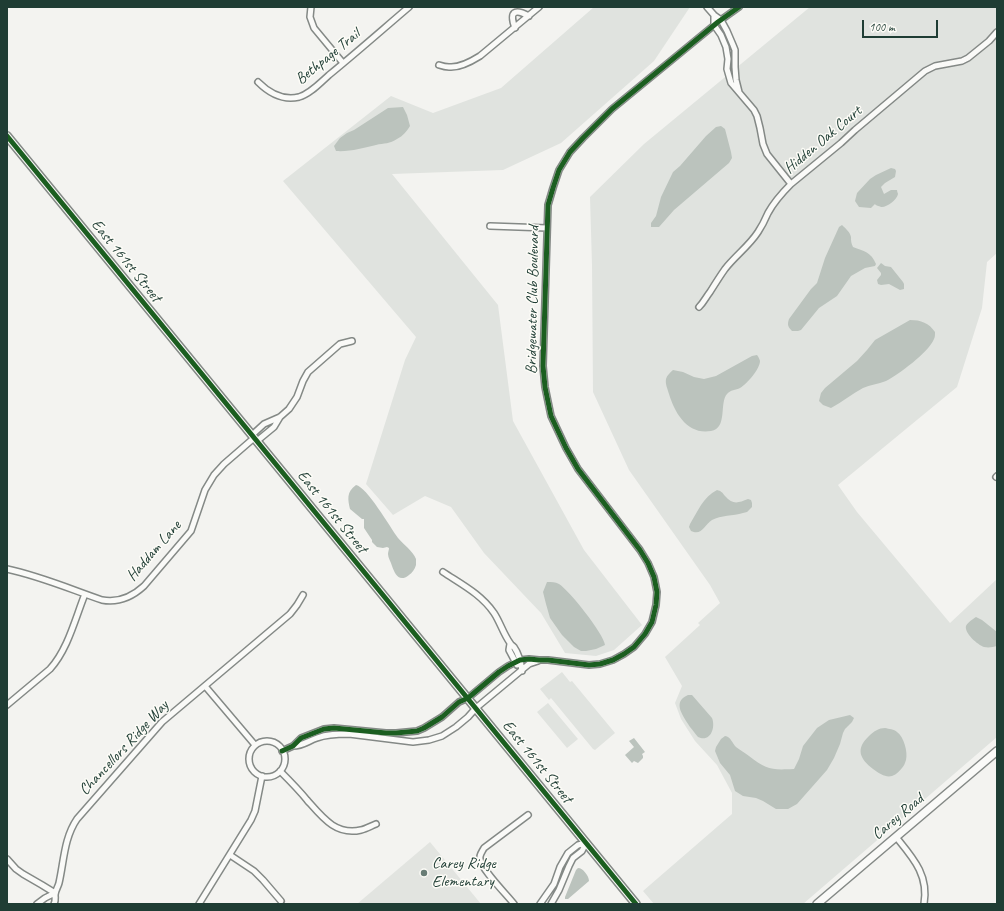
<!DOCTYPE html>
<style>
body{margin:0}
#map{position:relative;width:1004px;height:911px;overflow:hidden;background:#f3f3f0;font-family:Caveat,sans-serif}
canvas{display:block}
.frame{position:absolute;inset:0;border:8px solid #1f3d34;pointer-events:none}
.scale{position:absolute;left:862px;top:20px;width:76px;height:18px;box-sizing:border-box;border:2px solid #1f3d34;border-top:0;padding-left:5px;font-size:12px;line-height:14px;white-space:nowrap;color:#1f3d34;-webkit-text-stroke:3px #fdfcf7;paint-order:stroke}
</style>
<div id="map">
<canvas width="1004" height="911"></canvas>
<div class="frame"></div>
<div class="scale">100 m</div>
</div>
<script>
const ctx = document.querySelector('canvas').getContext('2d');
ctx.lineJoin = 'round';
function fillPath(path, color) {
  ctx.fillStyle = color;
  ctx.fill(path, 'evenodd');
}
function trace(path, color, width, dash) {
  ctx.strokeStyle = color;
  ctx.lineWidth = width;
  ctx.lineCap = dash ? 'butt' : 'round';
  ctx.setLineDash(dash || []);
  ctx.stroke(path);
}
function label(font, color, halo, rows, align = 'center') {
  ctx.font = font + ' Caveat,sans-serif';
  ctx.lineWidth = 3;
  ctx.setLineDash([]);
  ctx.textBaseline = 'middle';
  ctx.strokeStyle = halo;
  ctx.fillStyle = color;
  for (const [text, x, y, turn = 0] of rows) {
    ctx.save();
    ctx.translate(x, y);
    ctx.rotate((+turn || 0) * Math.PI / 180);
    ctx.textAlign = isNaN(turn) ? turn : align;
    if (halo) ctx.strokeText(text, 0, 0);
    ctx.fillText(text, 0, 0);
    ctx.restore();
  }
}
fillPath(new Path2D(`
 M430,842L481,904H357Z`), '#e2e4e0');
fillPath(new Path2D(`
 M594,7H690L654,61L561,143L503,170L392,174L498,305L513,421L584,550L642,625L614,650L596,656L565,653L541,613L484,553L451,507L425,496L393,515L366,484L405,360L416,337L283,181L391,96L433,113L501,88Z
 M810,7H997V253L987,262L982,308L957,387L838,485L857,512L950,623L997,579V737L803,904H654L643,891L732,814V793L717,765L695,741L681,719L675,703L682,686L665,657L700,625L698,623L720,603L710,585L629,470L593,392L592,265L590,197L644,144Z
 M562,672L570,682L572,681L615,733L595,750L593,749L551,698L549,700L540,689Z
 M548,703L578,739L567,748L537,712Z`), '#e0e3df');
fillPath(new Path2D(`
 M403,107L407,115L410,126C407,131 403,136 397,139C390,144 384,143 376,145C364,148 349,152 336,151L334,146L340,138L347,133L354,130L388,108Z
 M721,126L725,129L731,152L732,158L729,163L674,210L659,227H651V223L656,216L661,197L673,172L680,166L706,136L716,127Z
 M891,168L895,169L896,171L895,177L885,183L881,187L884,194L891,190H897C897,192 898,193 898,194C897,200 887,207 882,207C881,207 875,205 875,204L871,208L859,207L855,201L857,193L870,179L876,175Z
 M842,225C846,229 850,232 851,237C851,241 851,243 853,247C864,251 871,252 876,264L875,266L865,268L851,276L837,296L819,308L801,330L798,331H792C788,327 787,325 789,319L811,289L817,283L825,258L839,227Z
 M881,263L885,266L891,267L903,282L904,284V289L900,290L889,284L881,285L878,284L877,280L881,275V273L877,268Z
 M910,320C921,320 929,323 935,332C935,335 935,337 934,339C929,352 898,375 886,381C878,384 870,385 863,388C852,394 842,402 831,408L823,405L819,401L821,393L825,388L857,361L867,350L875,340Z
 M757,355C758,356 760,360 760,361C760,369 747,384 740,388C736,390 730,390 727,394C719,403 728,428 711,431C688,435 675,414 669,394C668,390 665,384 666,379C667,375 670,373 673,370L683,372L694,377L704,379L716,376L752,356Z
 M356,485C367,487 390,527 398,538C403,544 413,551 416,559C416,560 416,565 416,565C415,569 412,573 409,575C399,583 395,574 392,566C391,562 388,558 388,554C388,552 389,550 389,548L387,547L383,548L377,547L372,542V540L364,528V519H362L350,509C348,500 346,492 356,485Z
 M717,490C721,491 722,492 725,496C733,505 738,503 748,499L751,500L752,503V507L747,512L743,513C733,516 721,515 712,520C704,525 702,536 691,531L689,527L690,524C698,511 703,497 717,490Z
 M547,582C552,582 555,582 559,584C569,590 604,634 605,645L596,649L586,651H581L574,647L562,635L550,618L546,604L543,592Z
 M976,617L982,620L997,632V646C993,647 989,648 984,647C978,645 964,633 966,626C968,622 973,619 976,617Z
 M688,695H692L712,718C716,728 710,743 698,737C695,734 693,730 690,727C684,717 671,702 688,695Z
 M850,715L854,718L852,722L845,729L843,733L840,744L834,758L827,770L797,804L788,809H776L763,801L756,798L743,796L735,791L730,775L720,763L715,751L716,747L721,739L725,736C731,737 732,743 736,747C740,750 745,753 749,756C767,770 771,770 794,769L799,759L803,746L817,728L829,720Z
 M885,728C889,729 894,729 897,732C904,737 908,752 906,760C905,763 904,766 902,768C892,781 884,777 873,769C860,759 855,749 869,736C874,731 879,728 885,728Z
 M634,738L645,752L642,754L643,756V758L638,763L634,761L632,763L625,755L634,747L629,741Z
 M578,868C583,868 589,876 589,881L568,899H565V897L576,870Z`), '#bbc3bd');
const minor = new Path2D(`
 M311,7L310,17L314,28L343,63
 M707,7L714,15L721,20L727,31L733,45L735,50V67L736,80L739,92
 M714,15V25L721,35L726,47L728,59L727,69L731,83L754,110L757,116L760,128L763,144L767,154L791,184
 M515,28C509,12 514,8 529,16
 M439,65C442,66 446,67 449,67C458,68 472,61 480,56L539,7
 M258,82C269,93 282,101 299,97C310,94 320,83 329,75C356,53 382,30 409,7
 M490,226L547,228
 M699,307C704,302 706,297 710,292C715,284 720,276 725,269C735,256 749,246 758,232C762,226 765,220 768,213C774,202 782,193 791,184L841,143L855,130L925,71L935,66L962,61L968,58L989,41L997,32
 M252,435L264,424L280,417L289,409L297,397L303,381L308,372L340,344L352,341
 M257,441L274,427L280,417
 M996,477L997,476
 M7,569C40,576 70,589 102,600C118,603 132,597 144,586L191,531L205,490L214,475L224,464L254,438
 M443,572C461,584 481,594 494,613C500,622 503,633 510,643C512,646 511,644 514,647C519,654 521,663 522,671
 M510,644L509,650L517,665
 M205,686L255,745
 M7,705L50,669C68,649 75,619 85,594
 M249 759a18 18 0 1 1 36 0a18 18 0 1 1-36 0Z
 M293,746C303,746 308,741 317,738C327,734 338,734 349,734L413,742L429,740L442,736L456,727L468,717L476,708L529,664L538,661
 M282,751L293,746L301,738L324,729L334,728L386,733H396L417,731L424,728L442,717L459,702L468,698L499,672L508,666L520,660L529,659L539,660H548L589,665L600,664L613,660L624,654L634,647L645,634L652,622L656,605L657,592L654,577L648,563L640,550L578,469L566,448L551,416L545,387L543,366L548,205L553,188L559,170L570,152L583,138L612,109L718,22L739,7
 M280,771C289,780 299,790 307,800C322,817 336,836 361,830C366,829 371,826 376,824
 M896,837C913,858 929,875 924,904
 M230,855L254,871L263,880L281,901
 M7,859L16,869L23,874L42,885L55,893
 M37,904L45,898L55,893
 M54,904C56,900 55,899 55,895C55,891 58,887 59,883C64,861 64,838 77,819L162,722L290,614L297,605L303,595
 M199,904L251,820L255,811L262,776
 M514,904C507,895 481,869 480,859C479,855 482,852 484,848L528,815
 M540,904L554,884L560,867L568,853L578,845L586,843
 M551,904L559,890L569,866L573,858L582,851L586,843`);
const tertiary = new Path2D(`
 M7,136L636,904
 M817,904L997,751`);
trace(minor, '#848986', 8);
trace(tertiary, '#848986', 10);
trace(minor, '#fafaf8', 5);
trace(tertiary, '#fafaf8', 7);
trace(new Path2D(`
 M7,136L636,904
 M282,751L293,746L301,738L324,729L334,728L386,733H396L417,731L424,728L442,717L459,702L468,698L499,672L508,666L520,660L529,659L539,660H548L589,665L600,664L613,660L624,654L634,647L645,634L652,622L656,605L657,592L654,577L648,563L640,550L578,469L566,448L551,416L545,387L543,366L548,205L553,188L559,170L570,152L583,138L612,109L718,22L739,7`), '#1b5e20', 5);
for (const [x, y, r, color] of [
 [424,873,4,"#697d76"]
]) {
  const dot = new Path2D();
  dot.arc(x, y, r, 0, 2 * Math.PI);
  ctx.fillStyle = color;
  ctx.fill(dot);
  trace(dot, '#fdfcf7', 1.5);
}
label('16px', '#1f3d34', '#fdfcf7', [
 ["Bethpage Trail",328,57,-39],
 ["Hidden Oak Court",823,140,-40],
 ["East 161st Street",126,261,51],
 ["Bridgewater Club Boulevard",533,300,-89],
 ["East 161st Street",332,512,51],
 ["Haddam Lane",154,551,-49],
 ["Chancellors Ridge Way",124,748,-47],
 ["East 161st Street",537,762,51],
 ["Carey Road",898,817,-40]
]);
label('16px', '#1f3d34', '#fdfcf7', [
 ["Carey Ridge",432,864],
 ["Elementary",432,882]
], 'left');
</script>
